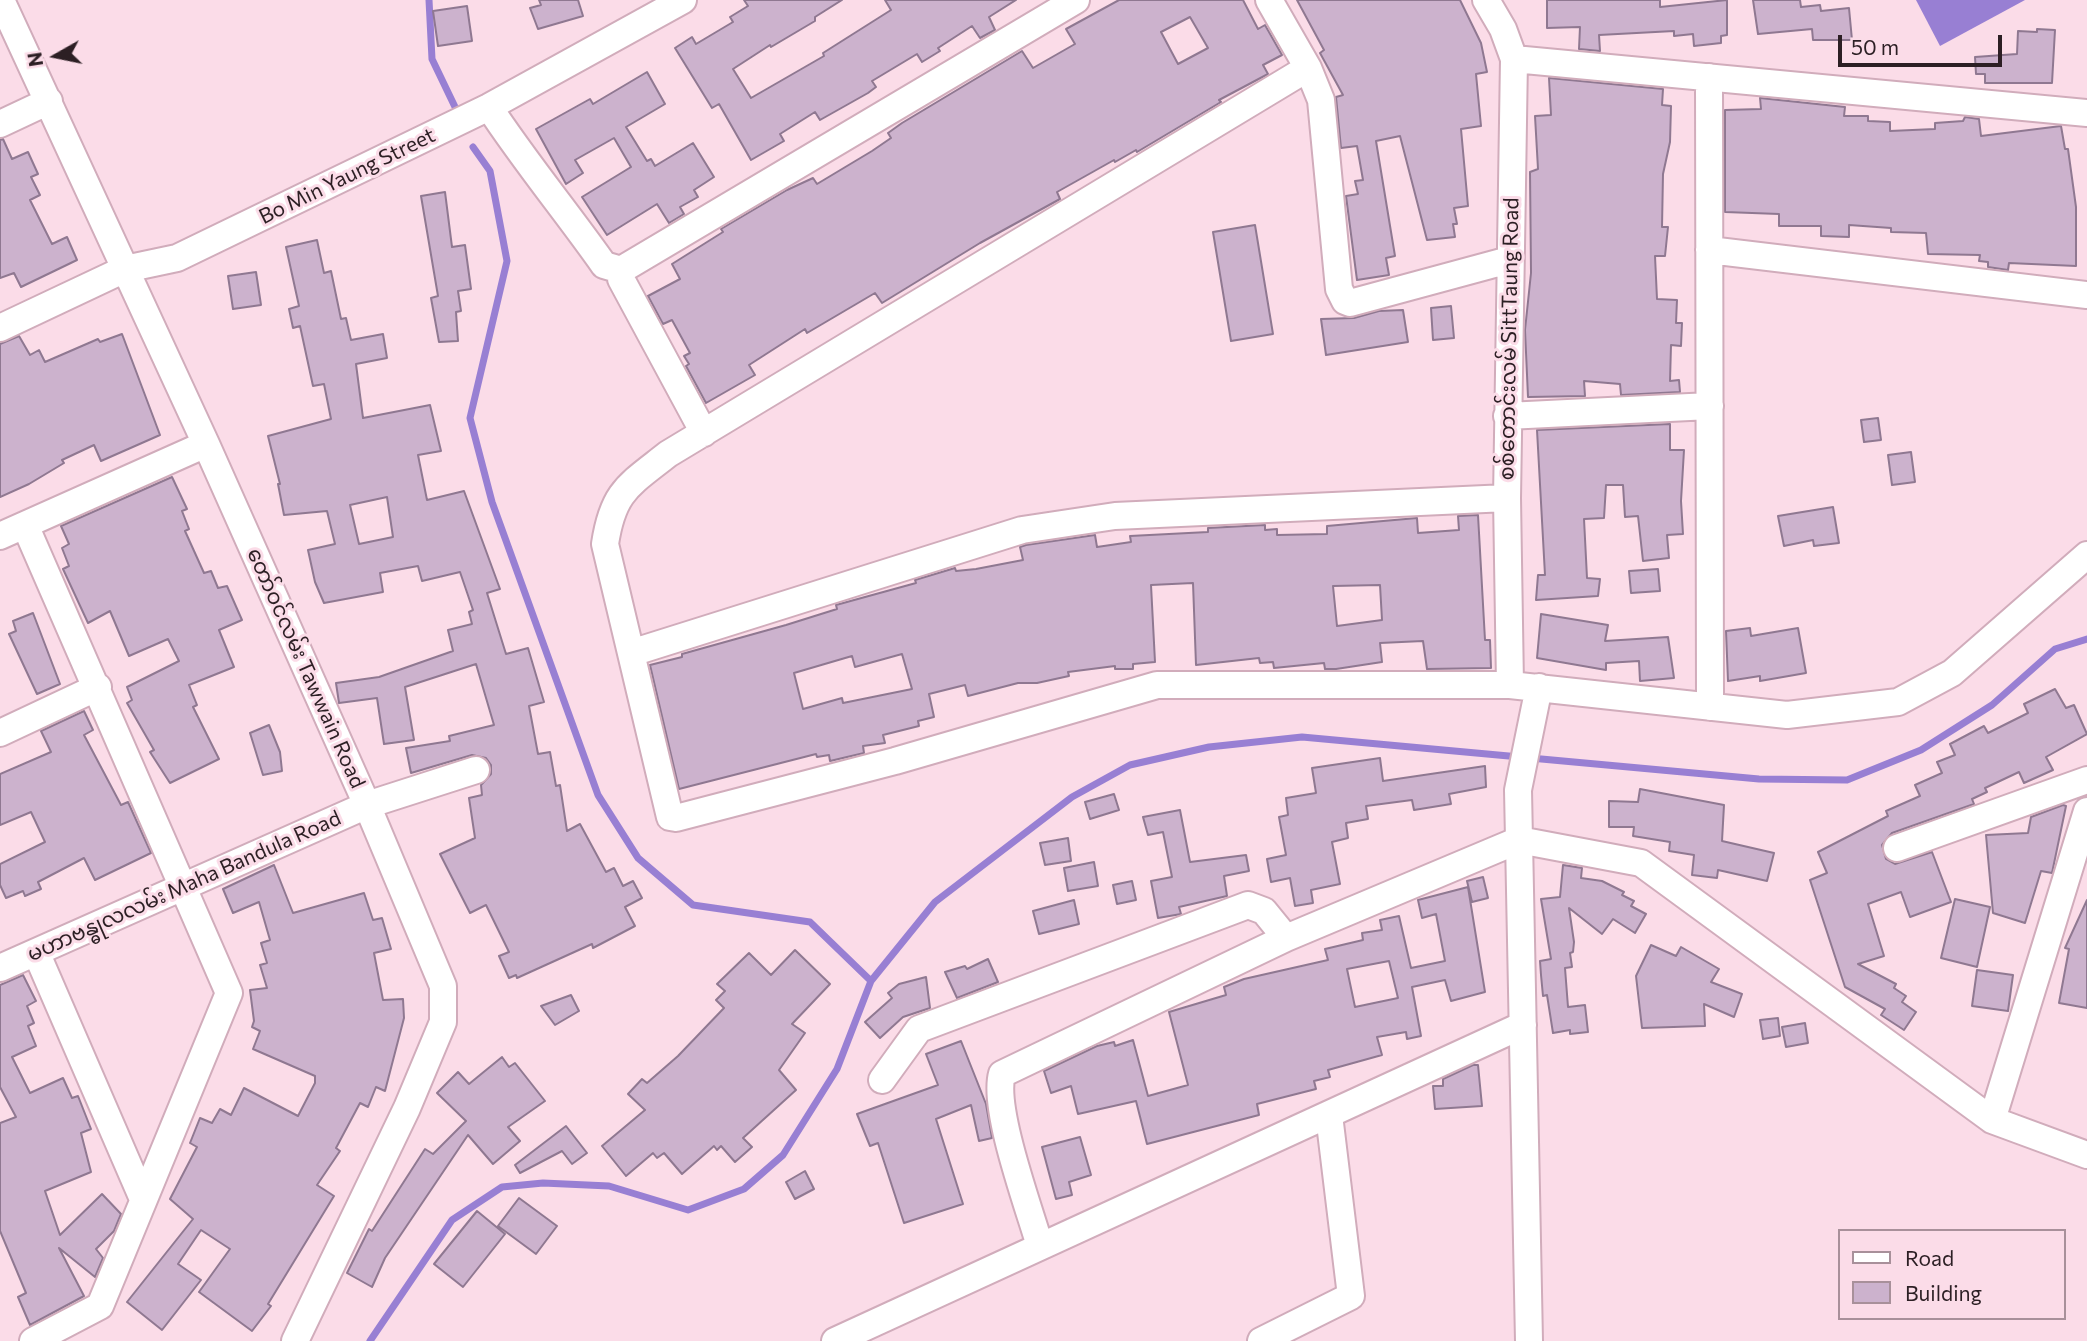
<!DOCTYPE html>
<meta charset="utf-8">
<style>
body{margin:0}
#map{position:relative;width:2087px;height:1341px;overflow:hidden;background:#fbdce8;font-family:Commissioner,sans-serif}
canvas{display:block}
.legend{position:absolute;left:1838px;top:1229px;width:228px;height:91px;box-sizing:border-box;background:#fbdce8;border:2px solid #a8909a;margin:0;padding:9px 12px;list-style:none;font-size:21px;color:#2c1f24}
.legend li{display:flex;align-items:center;gap:14px;height:35px}
.legend b{width:35px;border:2px solid #a8909a}
.north{position:absolute;left:21px;top:21px;width:70px;height:70px;-webkit-text-stroke:5px #fbdce8;paint-order:stroke;rotate:261deg;font-size:19px;font-weight:700;line-height:28px;text-align:center;color:#2c1f24}
.north::after{content:'';display:block;margin:auto;width:24px;height:32px;background:#2c1f24;clip-path:polygon(50% 0,100% 100%,50% 72%,0 100%)}
.scale{position:absolute;left:1838px;top:35px;width:164px;height:32px;box-sizing:border-box;border:4px solid #2c1f24;border-top:0;padding-left:9px;font-size:21px;line-height:24px;white-space:nowrap;color:#2c1f24;-webkit-text-stroke:5px #fbdce8;paint-order:stroke}
</style>
<div id="map">
<canvas width="2087" height="1341"></canvas>
<ul class="legend">
<li><b style="height:9px;background:#fff"></b>Road</li>
<li><b style="height:19px;background:#ccb2cd"></b>Building</li>
</ul>
<div class="north">N</div>
<div class="scale">50 m</div>
</div>
<script>
const ctx = document.querySelector('canvas').getContext('2d');
ctx.lineJoin = 'round';
function fillPath(path, color) {
  ctx.fillStyle = color;
  ctx.fill(path, 'evenodd');
}
function trace(path, color, width, dash) {
  ctx.strokeStyle = color;
  ctx.lineWidth = width;
  ctx.lineCap = dash ? 'butt' : 'round';
  ctx.setLineDash(dash || []);
  ctx.stroke(path);
}
function label(font, color, halo, rows, align = 'center') {
  ctx.font = font + ' Commissioner,"Noto Sans Myanmar",sans-serif';
  ctx.lineWidth = 6;
  ctx.setLineDash([]);
  ctx.textBaseline = 'middle';
  ctx.strokeStyle = halo;
  ctx.fillStyle = color;
  for (const [text, x, y, turn = 0] of rows) {
    ctx.save();
    ctx.translate(x, y);
    ctx.rotate((+turn || 0) * Math.PI / 180);
    ctx.textAlign = isNaN(turn) ? turn : align;
    if (halo) ctx.strokeText(text, 0, 0);
    ctx.fillText(text, 0, 0);
    ctx.restore();
  }
}
fillPath(new Path2D(`
 M1916,0H2025L1940,46Z`), '#987fd3');
trace(new Path2D(`
 M429,0L432,59L456,109
 M473,147L490,171L507,261L470,418L492,502L598,795L638,858L693,905L810,922L871,981
 M370,1341L452,1220L502,1187L543,1183L609,1186L688,1210L744,1189L783,1155L837,1069L871,981L935,902L1072,797L1130,765L1209,747L1302,737L1759,779L1847,780L1921,750L1992,705L2055,649L2087,639`), '#987fd3', 7);
const building = new Path2D(`
 M539,0H578L583,16L538,29L530,8L541,5Z
 M744,0H842L815,17V21L771,47L770,45L733,69L751,98L824,56L823,53L891,10L885,0H1016L989,17L995,30L980,38L972,26L938,48L940,51L922,62L917,54L872,81L876,87L868,93L820,120L815,112L780,134L784,141L751,160L719,104L712,108L675,48L692,37L696,44L733,22L730,17L748,6Z
 M1119,0H1243L1258,29L1265,25L1282,55L1263,65L1268,74L1219,100L1221,102L1137,152L1136,150L1115,162L1114,160L1057,192L1060,199L980,243L882,303L875,293L807,333L805,329L749,365L755,375L706,403L686,366L689,364L684,356L690,353L672,320L663,324L648,296L680,279L672,264L723,232L721,229L787,190L813,178L817,184L872,151L891,138L888,133L902,123L1022,51L1033,68L1075,44L1066,29ZM1190,17L1208,48L1178,64L1161,32Z
 M1297,0H1460L1481,43L1487,72L1476,74L1481,126L1461,129L1468,206L1454,208L1457,224H1453L1455,237L1427,240L1400,136L1376,141L1395,256L1386,258L1389,275L1357,280L1346,196L1358,194L1355,181L1363,180L1357,146L1341,148L1336,97L1343,95L1320,53L1324,50Z
 M1547,0H1660V7L1727,0V35L1721,36V43L1694,46L1693,34L1674,36V31L1599,35L1600,51L1579,49L1580,27L1547,28Z
 M1753,0H1800L1801,7L1820,5L1821,11L1849,8L1852,40H1813L1812,29L1758,34Z
 M467,6L472,41L438,46L433,11Z
 M2037,29L2055,30L2052,83H1985V74H1976L1975,57L2017,54L2018,31L2037,32Z
 M647,72L665,104L626,127L647,161L651,159L655,166L693,143L714,177L694,190L698,197L680,207L684,214L669,223L657,204L607,235L582,197L631,167L614,138L575,160L583,173L566,184L536,129L590,99L593,104Z
 M1549,78L1663,89L1662,105L1671,106L1670,142L1663,174L1662,227H1668L1665,256H1655L1657,299L1677,300L1676,323H1682L1681,346L1671,345L1670,381L1679,380L1680,392L1621,395L1620,384L1584,381L1585,396L1528,397L1525,330L1531,273L1530,172L1538,169L1535,116L1551,115Z
 M1760,98L1845,107L1844,116H1868V121L1890,122V131L1935,129V123L1963,121L1965,117L1979,119L1981,136L2061,126L2065,149H2068L2076,207V266L2009,263L2008,270L1988,267V262L1979,261L1980,255L1928,254L1926,233L1891,232V228L1849,225V237L1821,236V226H1779V214L1725,212V110L1761,109Z
 M3,139L12,159L28,152L38,174L31,177L40,195L30,200L52,244L67,237L77,260L21,287L14,273L0,278V140Z
 M445,192L452,247L465,245L471,289L458,291L461,311L456,312L458,341L439,342L431,298L438,296L421,196Z
 M1255,225L1273,334L1231,341L1213,232Z
 M317,240L324,273L331,271L341,319L346,318L351,340L383,334L387,358L356,364L363,418L430,405L441,451L418,455L427,500L464,491L500,589L487,593L506,654L528,648L544,702L529,706L538,754L550,752L556,786L560,785L567,831L580,824L606,872L614,868L623,886L633,881L642,898L625,907L635,926L593,948L592,944L517,978L516,975L509,978L499,956L509,952L486,905L470,913L440,854L475,838L469,798L482,795L481,785L491,774V765L486,758L472,755L411,773L406,748L450,741L449,736L494,725L476,664L405,687L414,740L384,744L377,698L339,703L336,683L379,677L453,651L448,630L472,624L469,612L473,610L460,572L422,581L418,566L380,573L383,592L324,603L315,582L308,550L335,544L327,511L284,515L278,484H280L268,436L331,419L324,384L313,386L300,326L293,328L289,309L299,306L286,247ZM387,497L393,537L359,544L350,505Z
 M256,272L261,305L233,309L228,276Z
 M1451,306L1454,338L1433,340L1431,308Z
 M1403,310L1408,342L1326,355L1321,319L1354,318L1379,311Z
 M122,334L160,435L101,461L94,445L62,460L64,463L29,484L0,497V344L19,336L30,355L39,350L45,362L98,339L100,342Z
 M1878,418L1881,440L1864,442L1861,420Z
 M1670,424V450H1684L1681,501L1683,534L1667,535L1669,558L1643,561L1638,516L1625,517L1623,485H1606L1604,518L1584,519L1587,578L1600,579L1598,596L1536,600L1538,575H1545L1537,430Z
 M1911,452L1915,482L1892,485L1888,455Z
 M172,477L187,509L182,511L189,529L185,531L204,573L211,571L218,588L227,586L242,620L219,630L234,667L189,685L197,705L193,707L219,759L170,783L150,752L154,750L127,703L132,700L127,687L179,661L168,639L129,656L110,611L88,623L63,569L69,566L62,548L69,544L61,526Z
 M1833,507L1839,543L1814,546L1813,540L1784,546L1778,516Z
 M1478,515L1485,640H1490L1491,668L1427,669L1423,641L1380,643L1382,662L1336,669H1325L1324,663L1274,668L1273,662L1260,663L1259,658L1196,665L1193,583L1151,585L1155,662L1133,664V669H1115V666L1068,672L1069,676L1037,683H1018L968,696L965,685L929,694L934,717L918,721L919,726L883,735L885,743L863,746L864,753L830,761L829,755L817,757L816,754L679,789L650,665L682,657V654L786,625L837,609L836,605L916,583L915,580L955,568L956,571L976,569L1023,560L1020,547L1026,545L1095,535L1097,547L1131,542L1130,536L1208,532V528L1265,525V530L1277,529V535L1327,534V526L1417,518L1418,533L1459,530L1458,516ZM1380,585L1382,620L1337,626L1333,586ZM902,654L912,689L843,703L842,698L803,709L794,673L852,656L855,667Z
 M1658,569L1660,591L1631,593L1629,571Z
 M33,613L60,684L37,694L9,634L16,631L13,621Z
 M1541,614L1608,625L1605,641L1668,637L1674,678L1640,681L1639,661L1606,663V670L1537,658Z
 M1750,628L1751,636L1798,628L1806,673L1760,681V676L1728,681L1726,631Z
 M2055,689L2066,708L2074,705L2087,734L2046,757L2053,770L2024,783L2019,772L1985,788L1987,792L1972,799L1974,804L1892,833L1882,845L1886,859L1895,864L1932,852L1951,902L1910,917L1901,892L1868,904L1884,956L1858,964L1896,984L1894,988L1906,996L1902,1002L1916,1012L1904,1030L1881,1015L1885,1009L1845,987L1810,880L1827,873L1818,852L1888,816L1886,811L1920,796L1915,785L1942,773L1937,762L1955,755L1950,744L1984,726L1988,733L2028,713L2024,704Z
 M84,711L93,730L84,735L121,805L128,802L151,853L95,880L84,858L38,882L41,889L25,896L23,891L6,898L0,885V864L45,842L31,812L0,825V774L51,752L41,731Z
 M269,725L280,752L282,771L263,775L250,733Z
 M1380,758L1383,781L1485,766L1486,787L1449,794L1451,804L1414,810L1412,800L1366,806L1368,819L1346,823L1348,838L1332,842L1340,884L1311,890L1313,903L1295,906L1290,878L1271,882L1267,859L1286,855L1279,817L1288,815L1286,798L1316,793L1312,768Z
 M1640,789L1724,805L1722,841L1774,853L1767,881L1718,870L1717,878L1692,875L1694,855L1669,851L1670,842L1633,836L1634,827H1609V801L1638,802Z
 M1114,794L1119,810L1090,819L1085,802Z
 M2063,805L2066,806L2052,873L2041,871L2025,923L1993,913L1986,835L2028,833L2031,817Z
 M1180,810L1190,862L1246,855L1249,871L1224,876L1227,896L1179,907L1181,914L1158,918L1151,881L1172,877L1163,832L1148,835L1143,817Z
 M1068,838L1071,861L1045,865L1040,843Z
 M1094,862L1098,886L1068,891L1064,868Z
 M274,865L293,913L364,893L373,920L382,918L391,949L374,953L383,1000L403,999L404,1018L385,1091L376,1087L368,1107L360,1103L336,1148L340,1151L317,1185L334,1196L268,1304L271,1306L252,1331L199,1292L230,1249L201,1230L178,1264L201,1280L162,1330L127,1302L193,1219L170,1199L197,1147L190,1143L200,1118L212,1123L220,1109L231,1115L244,1088L298,1116L315,1083V1076L253,1049L260,1031L252,1027L254,1021L250,990L267,988L260,965L267,963L261,943L270,940L259,902L233,913L223,889Z
 M1563,865L1582,868L1581,878L1602,881L1624,892L1622,895L1634,901L1631,906L1646,914L1635,933L1613,919L1602,934L1569,908L1574,942L1573,952L1570,953L1572,967L1565,968L1568,1007L1585,1005L1588,1032L1570,1034V1030L1553,1033L1547,995L1543,996L1541,975L1540,961L1551,959L1541,899L1560,897Z
 M1483,877L1488,898L1472,902L1467,881Z
 M1132,881L1136,900L1117,904L1113,885Z
 M1468,887L1485,992L1451,1001L1445,980L1412,987L1421,1036L1407,1039L1406,1032L1377,1037L1382,1055L1328,1070L1330,1077L1314,1081L1316,1089L1257,1104L1259,1115L1147,1144L1136,1101L1078,1114L1071,1086L1051,1093L1044,1071L1097,1046L1114,1042L1115,1046L1133,1040L1148,1096L1188,1085L1169,1012L1226,995L1224,987L1244,979L1328,960L1325,949L1363,940L1362,933L1382,930L1380,920L1399,916L1411,968L1445,961L1436,914L1422,918L1418,900ZM1389,961L1398,998L1355,1007L1347,969Z
 M1955,899L1990,907L1977,967L1941,958Z
 M1074,900L1079,924L1039,934L1033,911Z
 M2087,900V1008L2059,1003L2069,949L2065,948Z
 M1651,945L1676,956L1681,947L1719,969L1711,982L1742,994L1734,1017L1704,1004L1705,1026L1642,1028L1636,976Z
 M795,950L830,984L792,1024L805,1033L779,1070L796,1090L743,1138L752,1147L735,1162L721,1146L717,1150L714,1146L682,1174L664,1153L657,1158L653,1153L626,1176L602,1146L645,1110L628,1094L642,1079L647,1083L678,1056L724,1008L716,1000L725,991L717,984L749,953L771,975Z
 M988,959L998,982L957,998L945,972L965,966L967,969Z
 M1977,970L2013,975L2008,1011L1972,1006Z
 M23,975L36,1001L27,1006L34,1023L28,1026L36,1046L12,1057L30,1093L63,1078L72,1098L78,1096L91,1129L81,1133L91,1172L45,1191L60,1235L102,1194L121,1214L114,1231L96,1249L103,1258L95,1277L59,1248L84,1296L30,1325L18,1297L26,1293L0,1231V1123L16,1117L0,1087V985Z
 M926,977L930,1008L903,1017L880,1038L865,1022L892,998L888,993L899,984Z
 M571,995L579,1011L555,1025L541,1006Z
 M1778,1018L1780,1036L1763,1039L1760,1020Z
 M1805,1023L1808,1043L1786,1047L1782,1027Z
 M961,1041L986,1104L992,1138L979,1141L971,1105L936,1119L963,1204L904,1223L878,1143L870,1146L857,1114L938,1085L926,1054Z
 M502,1057L509,1067L515,1063L545,1101L508,1127L520,1141L493,1164L468,1135L385,1258L372,1287L347,1273L369,1229L372,1231L425,1149L433,1154L466,1121L437,1093L458,1072L469,1084Z
 M1473,1065H1478L1482,1106L1435,1109L1433,1086H1443V1079Z
 M566,1126L587,1153L572,1164L562,1151L520,1173L515,1165Z
 M1080,1137L1091,1175L1069,1182L1072,1195L1056,1199L1042,1147Z
 M805,1171L814,1189L795,1199L786,1182Z
 M519,1198L557,1226L536,1254L498,1226Z
 M477,1211L505,1234L463,1287L434,1264Z`);
fillPath(building, '#ccb2cd');
trace(building, '#8f7891', 2);
const street = new Path2D(`
 M1,0L206,444L367,805L443,986V1022L407,1108L295,1341
 M1269,0L1308,68L1321,100L1339,289L1345,301L1350,303L1509,260
 M1486,0L1503,29L1514,59L1507,498L1510,685
 M1514,59L2087,113
 M1308,68L668,454C629,485 613,491 605,544L670,817L676,818L895,761L1157,685H1510L1787,715L1898,702L1952,673L2087,555
 M1709,77L1710,707
 M489,107C525,162 566,211 604,265L621,270
 M0,124L49,101
 M1709,250L2087,295
 M0,328L125,269L177,258L489,107L683,0
 M1507,416L1710,406
 M704,433L621,279V270L1076,0
 M25,525L229,993L100,1306L33,1341
 M0,536L206,444
 M631,653L1022,530L1115,516L1507,498
 M0,733L98,687
 M1897,848L2087,780
 M36,952L143,1199
 M0,968L367,805L476,770
 M882,1080L919,1029L1248,905L1264,911L1286,938L1519,840L1641,863L1992,1120L2087,1155
 M1992,1120L2087,811
 M1040,1246C1029,1208 992,1108 1002,1074L1286,938
 M835,1341L1523,1025
 M1261,1341L1351,1296L1329,1115
 M1529,1341L1518,790L1539,687`);
trace(street, '#d1acbb', 30);
trace(street, '#fff', 26);
label('21px', '#2c1f24', '#fbdce8', [
 ["Bo Min Yaung Street",347,176,-26],
 ["စစ်တောင်းလမ် SittTaung Road",1509,339,-89],
 ["တော်ဝင်လမ်း Tawwain Road",306,668,66],
 ["မဟာဗန္ဓုလလမ်း Maha Bandula Road",184,886,-24]
]);
</script>
